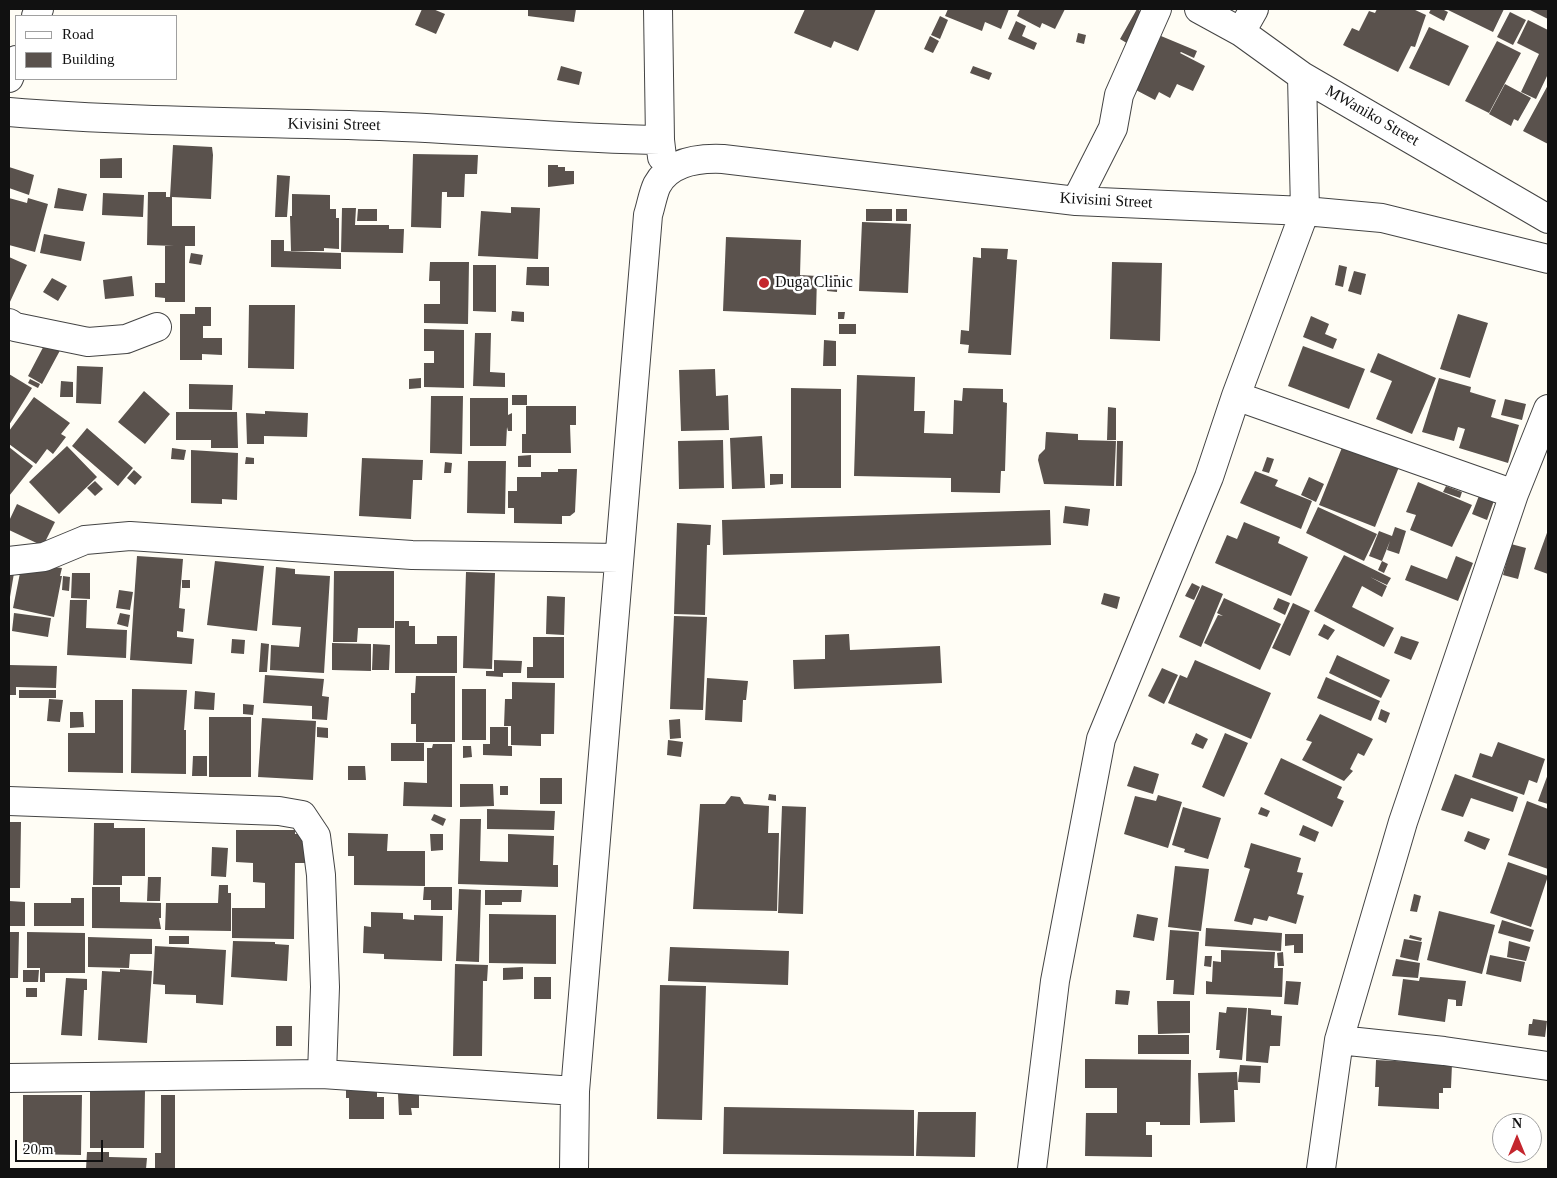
<!DOCTYPE html>
<style>
body{margin:0}
#map{position:relative;width:1557px;height:1178px;overflow:hidden;background:#fffdf5;font-family:"Times New Roman",serif}
canvas{display:block}
.frame{position:absolute;inset:0;border:10px solid #111;pointer-events:none}
.legend{position:absolute;left:15px;top:15px;width:162px;height:65px;box-sizing:border-box;background:#fff;border:1px solid #a0a0a0;margin:0;padding:6px 9px;list-style:none;font-size:15px;color:#111}
.legend li{display:flex;align-items:center;gap:10px;height:25px}
.legend b{width:25px;border:1px solid #a0a0a0}
.north{position:absolute;left:1492px;top:1113px;width:50px;height:50px;box-sizing:border-box;background:#fff;border:1px solid #a0a0a0;border-radius:50%;rotate:0deg;font-size:14px;font-weight:700;line-height:20px;text-align:center;color:#111}
.north::after{content:'';display:block;margin:auto;width:18px;height:22px;background:#c4262e;clip-path:polygon(50% 0,100% 100%,50% 72%,0 100%)}
.scale{position:absolute;left:15px;top:1140px;width:88px;height:22px;box-sizing:border-box;border:2px solid #111;border-top:0;padding-left:6px;font-size:15px;line-height:18px;white-space:nowrap;color:#111;-webkit-text-stroke:4px #fff;paint-order:stroke}
</style>
<div id="map">
<canvas width="1557" height="1178"></canvas>
<div class="frame"></div>
<ul class="legend">
<li><b style="height:6px;background:#fff"></b>Road</li>
<li><b style="height:14px;background:#5a524d"></b>Building</li>
</ul>
<div class="north">N</div>
<div class="scale">20 m</div>
</div>
<script>
const ctx = document.querySelector('canvas').getContext('2d');
ctx.lineJoin = 'round';
function fillPath(path, color) {
  ctx.fillStyle = color;
  ctx.fill(path, 'evenodd');
}
function trace(path, color, width, dash) {
  ctx.strokeStyle = color;
  ctx.lineWidth = width;
  ctx.lineCap = dash ? 'butt' : 'round';
  ctx.setLineDash(dash || []);
  ctx.stroke(path);
}
function label(font, color, halo, rows, align = 'center') {
  ctx.font = font + ' "Times New Roman",serif';
  ctx.lineWidth = 5;
  ctx.setLineDash([]);
  ctx.textBaseline = 'middle';
  ctx.strokeStyle = halo;
  ctx.fillStyle = color;
  for (const [text, x, y, turn = 0] of rows) {
    ctx.save();
    ctx.translate(x, y);
    ctx.rotate((+turn || 0) * Math.PI / 180);
    ctx.textAlign = isNaN(turn) ? turn : align;
    if (halo) ctx.strokeText(text, 0, 0);
    ctx.fillText(text, 0, 0);
    ctx.restore();
  }
}
fillPath(new Path2D(`
 M422,9H433L445,14L436,34L415,25Z
 M528,9H576L574,22L528,16Z
 M805,9H876L858,51L834,41L831,48L794,33Z
 M948,9H1009L1001,29L985,22L982,31L945,16Z
 M1020,9H1065L1055,29L1042,23L1040,28L1017,16Z
 M1137,9L1153,18L1135,48L1120,39Z
 M1377,9H1413L1426,15L1415,47L1411,46L1398,72L1343,45L1352,28L1359,31L1369,11L1375,13Z
 M1431,9H1442L1448,12L1444,21L1429,13Z
 M1446,9H1504L1493,32Z
 M1528,9H1548V19Z
 M1510,12L1526,20L1513,45L1497,37Z
 M940,16L948,20L940,39L931,35Z
 M1528,20L1548,30V74L1536,99L1521,92L1539,54L1517,43Z
 M1016,21L1026,26L1022,36L1037,43L1034,50L1008,39Z
 M1429,27L1469,46L1449,86L1409,68Z
 M1078,33L1086,35L1084,44L1076,42Z
 M930,36L939,41L933,53L924,49Z
 M1161,36L1197,51L1194,58L1181,52L1180,53L1205,66L1193,91L1177,84L1170,98L1159,92L1155,100L1134,89Z
 M1497,41L1521,53L1489,113L1465,101Z
 M561,66L582,72L579,85L557,80Z
 M973,66L992,73L989,80L970,73Z
 M1505,84L1531,98L1518,121L1514,119L1511,126L1489,114Z
 M1548,85V144L1523,131Z
 M173,145L212,147L213,155L211,199L172,197V226H195V246H185V302H165V298L155,297V283H165V246H174L147,245L148,192H166V197H170Z
 M413,154L478,155L477,174H465L464,197H447V192H442L441,228L411,227Z
 M122,158V178H100V159Z
 M548,165H558V167H565V171H574V184L548,187Z
 M9,167L34,175L29,195L9,188Z
 M277,175L290,176L287,217H275Z
 M58,188L87,194L83,211L54,208Z
 M103,193L144,195L143,217L102,215Z
 M292,194L330,195V209H336V218H339V249L324,248V251H291L290,216H292Z
 M9,198L27,203L28,198L48,204L35,252L9,245Z
 M511,207L540,208L538,259L478,256L481,211L511,213Z
 M342,208H356L355,225H389V229H404L403,253L341,252Z
 M358,209H377V221H357Z
 M866,209H892V221H866Z
 M896,209H907V221H896Z
 M862,222L911,224L908,293L859,291Z
 M44,234L85,242L81,261L40,253Z
 M726,237L801,240L800,275L817,276L816,315L723,311Z
 M271,240H284V251L341,253V269L271,267Z
 M981,248L1008,249L1007,259L1017,260L1011,355L968,353L969,345L960,344L961,330L969,331L973,257L981,258Z
 M191,253L203,255L201,265L189,263Z
 M9,257L27,265L9,304Z
 M430,262H469L468,324L424,323V304H440V281H429Z
 M1112,262L1162,263L1160,341L1110,339Z
 M473,265H496V312L473,311Z
 M1339,265L1347,267L1343,287L1335,285Z
 M527,267H549V286L526,285Z
 M1354,271L1366,274L1361,295L1348,291Z
 M828,275H838L837,292L827,291Z
 M132,276L134,296L105,299L103,280Z
 M52,278L67,286L58,301L43,292Z
 M249,305H295L294,369L248,368Z
 M195,307H211V326H203V338H222V355L202,354V360H180V314H195Z
 M512,311L524,312V322L511,321Z
 M838,312H845L844,319H838Z
 M1458,314L1488,323L1470,378L1440,369Z
 M1311,316L1329,324L1325,334L1337,339L1333,349L1303,337Z
 M839,324H856V334H839Z
 M424,329L464,330V388L424,387V363H434V351H424Z
 M475,333H491L490,372L505,373V387L473,386Z
 M49,336L64,343L42,384L28,376Z
 M824,340L836,341V366H823Z
 M1303,346L1365,369L1349,409L1288,386Z
 M1378,353L1436,378L1412,434L1376,419L1392,381L1370,372Z
 M77,366L103,367L101,404L76,403Z
 M715,369L716,396L728,395L729,430L681,431L679,370Z
 M9,374L32,388L9,425Z
 M857,375L915,377L914,411H925L924,433L953,434L954,400L962,401L963,388L1003,389V402L1007,403L1005,471H1001L1000,493L951,492V478L854,476Z
 M421,378V388L409,389V379Z
 M1439,378L1471,387L1470,392L1496,400L1491,417L1519,425L1508,463L1459,448L1465,429L1458,427L1454,441L1422,432Z
 M30,379L40,384L38,388L28,383Z
 M61,381L73,382V397H60Z
 M189,384L233,385L232,410L189,409Z
 M791,388L841,389V488H791Z
 M144,391L170,414L145,444L118,422Z
 M512,395H527V405H512Z
 M431,396H463L462,454L430,453Z
 M34,397L70,423L61,434L66,437L53,454L47,449L36,464L9,444V431Z
 M470,398H508V415L512,413V431H508L507,427L506,446H470Z
 M1505,399L1526,404L1522,420L1501,415Z
 M526,406H576V425H570L571,453H522V434H526Z
 M1108,407L1116,408V440H1107Z
 M265,411L308,413L307,437L264,436V444H247L246,413L265,414Z
 M176,412H237L238,448H211V440H176Z
 M87,428L133,468L118,486L72,446Z
 M1046,432L1078,434V440L1116,441L1114,486L1044,484L1038,460L1039,455L1045,449Z
 M762,436L765,488L732,489L730,438Z
 M723,440L724,488L679,489L678,441Z
 M1117,441H1123L1122,486H1116Z
 M1343,445L1399,467L1375,527L1319,505Z
 M67,446L97,477L59,514L29,482Z
 M9,447L33,466L9,496Z
 M172,448L186,450L184,460L171,459Z
 M191,450L238,453L237,500L222,499V504L191,503Z
 M531,455V467H518V456Z
 M246,457L254,458V464H245Z
 M1267,457L1274,459L1269,473L1262,471Z
 M362,458L423,460L422,480H413L411,519L359,516Z
 M468,461H506L505,514L467,513Z
 M445,462L452,463L451,473H444Z
 M558,469H577L575,512L570,516H562V524L514,523V508H508V491H517V477H541V472H558Z
 M134,470L142,477L135,485L127,478Z
 M1255,471L1278,480L1275,486L1312,501L1301,529L1240,503Z
 M770,474H783V484L770,485Z
 M1309,477L1324,484L1316,502L1301,495Z
 M95,481L103,489L95,496L87,488Z
 M1418,482L1472,505L1452,547L1410,530L1416,515L1406,512Z
 M1446,486L1462,492L1460,498L1443,492Z
 M1480,493L1495,498L1487,520L1472,514Z
 M17,504L55,522L43,546L9,530V521Z
 M1065,506L1090,509L1088,526L1063,523Z
 M1318,507L1377,534L1364,561L1306,533Z
 M1050,510L1051,545L723,555L722,520Z
 M1244,522L1280,537L1278,543L1308,557L1291,596L1215,563L1227,535L1237,539Z
 M677,523L711,525L710,545H707L705,615L674,614Z
 M1395,527L1406,531L1399,554L1387,550L1390,541L1382,561L1369,556L1379,531L1392,536Z
 M1548,530V574L1534,569Z
 M1511,544L1526,548L1518,579L1503,575Z
 M1344,555L1391,578L1387,585L1370,577L1387,586L1382,597L1362,586L1352,607L1394,628L1384,647L1314,611Z
 M137,556L183,559L179,608L185,609L183,632L177,631V637L194,639L192,664L130,660Z
 M1456,556L1473,563L1458,601L1405,580L1411,565L1447,579Z
 M215,561L264,566L257,631L207,625Z
 M1382,561L1388,564L1384,573L1378,570Z
 M22,563L62,568L60,576H62L54,617L13,608Z
 M276,567L295,569V574L330,576L324,673L270,670L271,645L299,647L301,627L272,625Z
 M334,571H394V628H358L357,642H333Z
 M9,572L14,573L10,597H9Z
 M466,572L495,573L492,669L463,668Z
 M72,573H90V599L71,598Z
 M63,576L70,577L69,591L62,590Z
 M182,580H190V588H182Z
 M1192,583L1200,587L1194,600L1185,596Z
 M1202,585L1223,594L1201,647L1179,637Z
 M119,590L133,592L130,610L116,608Z
 M1104,593L1120,597L1117,609L1101,604Z
 M547,596L565,597L564,635L546,634Z
 M1224,598L1281,624L1260,670L1204,643L1218,615L1223,616L1217,613Z
 M1278,598L1290,603L1285,615L1273,609Z
 M70,600H87L86,628L127,630L126,658L67,655Z
 M1293,603L1310,611L1290,656L1272,648Z
 M14,613L51,618L48,637L12,631Z
 M120,613L130,615L128,627L117,624Z
 M674,616L707,617L703,710L670,709Z
 M395,621H409V626H415V644H437V636H457V673H395Z
 M1324,624L1335,630L1328,640L1318,635Z
 M849,634L850,650L940,646L942,683L794,689L793,660L825,659V635Z
 M1401,636L1419,642L1411,660L1394,653Z
 M533,637H564V678H527V667H533Z
 M232,639L245,640L244,654L231,653Z
 M261,643L269,644L267,672H259Z
 M332,643L371,644V671L332,670Z
 M373,644L390,645L389,670H372Z
 M1337,655L1390,680L1381,698L1329,673Z
 M494,660L522,661L521,673H503V677L486,676V671H494Z
 M1195,660L1271,693L1251,739L1168,703L1180,675L1187,678Z
 M9,665L57,666L56,688L16,687V695H9Z
 M1162,668L1178,675L1164,704L1148,696Z
 M265,675L324,679L322,696L329,697L327,720L312,719V706L263,703Z
 M416,676H455V742H416V724H411V693H415Z
 M1326,677L1380,701L1371,721L1317,698Z
 M707,678L748,681L746,700H743L742,722L705,720Z
 M512,682L555,683L554,734H541V746L511,745V726H504L505,699H512Z
 M132,689L187,690L184,730H186V774L131,773Z
 M462,689H486V740H462Z
 M19,690H56V698H19Z
 M195,691L215,693L214,710L194,709Z
 M49,699L63,700L60,722L47,721Z
 M95,700H123V773L68,772V733H95Z
 M243,704L254,705L253,715L243,714Z
 M1381,709L1390,713L1386,723L1378,719Z
 M70,712H83L84,727L70,728Z
 M1320,714L1373,739L1364,756L1358,753L1350,769L1353,771L1344,781L1302,760L1312,742L1306,740Z
 M209,717H251V777H209Z
 M262,718L316,721L313,780L258,777Z
 M680,719L681,738L670,739L669,720Z
 M317,727L328,728V738L317,737Z
 M490,727H508V746H512V756L483,755V744H490Z
 M1196,733L1208,739L1203,749L1191,744Z
 M1225,733L1248,743L1224,797L1202,787Z
 M668,740L683,742L681,757L667,755Z
 M1498,742L1545,759L1537,783L1529,780L1524,795L1472,777L1480,753L1492,757Z
 M391,743H424V761H391Z
 M433,744H452V807L403,806L404,782L427,783V748H432Z
 M463,746H471L472,757L463,758Z
 M193,756H207V776H192Z
 M1281,758L1342,787L1337,798L1344,801L1332,827L1264,794Z
 M348,766H365L366,780H348Z
 M1134,766L1159,774L1153,794L1127,786Z
 M1455,774L1518,797L1513,812L1471,798L1463,817L1441,810Z
 M1548,774V804L1538,801Z
 M540,778H562V804H540Z
 M460,784H493L494,806L460,807Z
 M500,786H508V795H500Z
 M769,794L776,795V801L768,800Z
 M1158,795L1182,802L1168,848L1124,834L1135,796L1156,801Z
 M731,796L740,797L744,804L769,806L768,833H779L777,911L693,909L700,804H725Z
 M1527,801L1548,809V869L1508,855Z
 M782,806L806,807L803,914L778,913Z
 M1183,807L1221,818L1208,859L1184,852L1185,849L1172,845Z
 M1261,807L1270,811L1267,817L1258,814Z
 M487,809L555,811L554,830L487,829Z
 M434,814L446,819L443,826L431,820Z
 M460,819H481L480,861L508,862V834L554,836L553,865H558V887L458,884Z
 M9,822H21L20,888H9Z
 M94,823H114V828H145V876H122V885H93Z
 M1303,825L1319,832L1315,842L1299,835Z
 M236,830H295V834H311V863H295L294,939L232,938V908H265V883L253,882V863L236,862Z
 M1468,831L1490,839L1485,850L1464,841Z
 M348,833L388,834L387,851H425V886L354,885V856H348Z
 M430,834H443V850L431,851Z
 M1251,843L1301,858L1297,872L1303,873L1297,894L1304,896L1296,924L1269,916L1267,921L1254,918L1252,925L1234,921L1250,869L1244,867Z
 M212,847L228,848L226,877L211,876Z
 M1508,862L1548,876L1531,927L1490,913Z
 M1175,866L1209,869L1201,931L1168,927Z
 M148,877H161L160,901H147Z
 M219,885H228V893H231V931L165,930L166,903H218Z
 M92,887H120V902L161,903V918H159L161,929L92,928Z
 M424,887H452V910H431V900H423Z
 M459,889L481,890L479,962L456,961Z
 M485,890H522L521,902H502V905H485Z
 M1414,894L1421,896L1417,912L1410,911Z
 M71,898H84V926H34V903H71Z
 M9,901L25,902V926H9Z
 M1439,911L1495,925L1482,974L1427,960Z
 M371,912L403,913V919L414,920V915L443,916L442,961L384,959V954L363,953L364,926L371,927Z
 M489,914L556,915V964L489,963Z
 M1137,914L1158,918L1154,941L1133,937Z
 M1502,920L1534,930L1530,942L1498,933Z
 M1206,928L1282,933L1281,951L1205,946Z
 M1170,930L1199,932L1194,995L1173,994L1174,980H1166Z
 M9,932H19L18,978H9Z
 M27,932L85,933V973H45V982H40V968H27Z
 M1285,934H1303V953H1294V945L1285,946Z
 M1410,935L1422,938L1421,941L1409,938Z
 M169,936H189V944H169Z
 M88,937L152,939V954H130L129,968L88,967Z
 M1404,939L1422,942L1418,961L1400,957Z
 M233,941L275,942V944L289,945L287,981L231,977Z
 M1509,941L1530,947L1526,961L1507,957Z
 M155,946L226,950L223,1005L196,1003V995L165,994V985L153,984Z
 M670,947L789,951L788,985L668,981Z
 M1221,950L1275,952L1274,968H1283L1282,997L1206,994V981L1212,982L1213,961L1221,962Z
 M1283,952L1284,966H1278L1277,953Z
 M1490,955L1525,962L1521,982L1486,974Z
 M1205,956H1212L1211,967L1204,966Z
 M1396,959L1420,963L1418,978L1392,976Z
 M455,964L488,965L487,981H483L482,1056H453Z
 M523,967V979L503,980V968Z
 M120,969L152,971L147,1043L98,1040L102,971L120,972Z
 M23,970H39L38,982H23Z
 M534,977H551V999H534Z
 M1420,977L1466,981L1462,1006H1456V1000L1448,999L1445,1022L1398,1015L1403,979L1419,981Z
 M66,978L87,979V990H84L82,1036L61,1035Z
 M1286,981L1301,982L1298,1005L1284,1004Z
 M660,985L706,986L702,1120L657,1119Z
 M26,988H37V997H26Z
 M1116,990L1130,991L1128,1005L1115,1004Z
 M1157,1001H1190V1033L1158,1034Z
 M1227,1007L1247,1008L1242,1060L1219,1058L1220,1050H1216L1219,1012L1226,1013Z
 M1248,1008L1271,1010V1015L1282,1016L1280,1046H1270L1268,1063L1246,1061Z
 M1533,1019L1547,1021L1545,1037L1528,1035L1529,1024H1532Z
 M276,1026H292V1046H276Z
 M1138,1035H1189V1054H1138Z
 M1085,1059L1191,1060L1190,1125H1160V1122H1146V1135H1152V1157L1085,1156L1086,1113H1117V1088H1085Z
 M1376,1060L1452,1064L1451,1088H1443V1093H1439V1109L1378,1106L1379,1087H1375Z
 M1240,1065L1261,1066L1260,1083L1238,1082Z
 M1237,1072L1238,1090H1234L1235,1122L1200,1123L1198,1073Z
 M346,1089H366V1092H377V1097H384V1119H349V1098H346Z
 M90,1090H145L144,1148H90Z
 M398,1094H419V1108H411L412,1115H399Z
 M23,1095H82L81,1155L23,1154Z
 M161,1095H175V1169H155V1153H161Z
 M724,1107L914,1110V1156L723,1154Z
 M918,1112H976L975,1157L916,1156Z
 M87,1152H109V1157L147,1158L146,1169H86Z`), '#5a524d');
const minor = new Path2D(`
 M658,9L660,140L662,157
 M1199,9L1241,32L1302,76L1548,219
 M36,16L39,9
 M1241,32L1254,9
 M9,78L16,60
 M9,112C132,122 256,122 380,126C473,129 566,139 660,140
 M1076,201L1113,128L1119,95L1157,9
 M9,323L15,327L88,342L126,339L157,327
 M1236,396L1514,494
 M9,561L44,557L85,540L130,536L412,555L619,558
 M9,801L279,811L302,815L316,836L321,875L325,987L322,1074
 M1339,1040L1444,1051L1548,1066
 M9,1078L322,1074L575,1091
 M574,1169L575,1091L648,215C651,206 653,193 657,185C670,161 700,158 723,159L1076,201L1305,211L1382,218L1548,259
 M1032,1169L1055,981L1101,739L1209,477L1236,396L1305,211L1302,76
 M1321,1169L1339,1040L1403,822L1514,494L1548,409`);
trace(minor, '#444', 30);
trace(minor, '#fff', 28);
for (const [x, y, r, color] of [
 [764,283,6,"#c4262e"]
]) {
  const dot = new Path2D();
  dot.arc(x, y, r, 0, 2 * Math.PI);
  ctx.fillStyle = color;
  ctx.fill(dot);
  trace(dot, '#fff', 2);
}
label('16px', '#111', '#fff', [
 ["MWaniko Street",1372,116,30],
 ["Kivisini Street",334,125,1],
 ["Kivisini Street",1106,201,3]
]);
label('16px', '#111', '#fff', [
 ["Duga Clinic",775,283]
], 'left');
</script>
